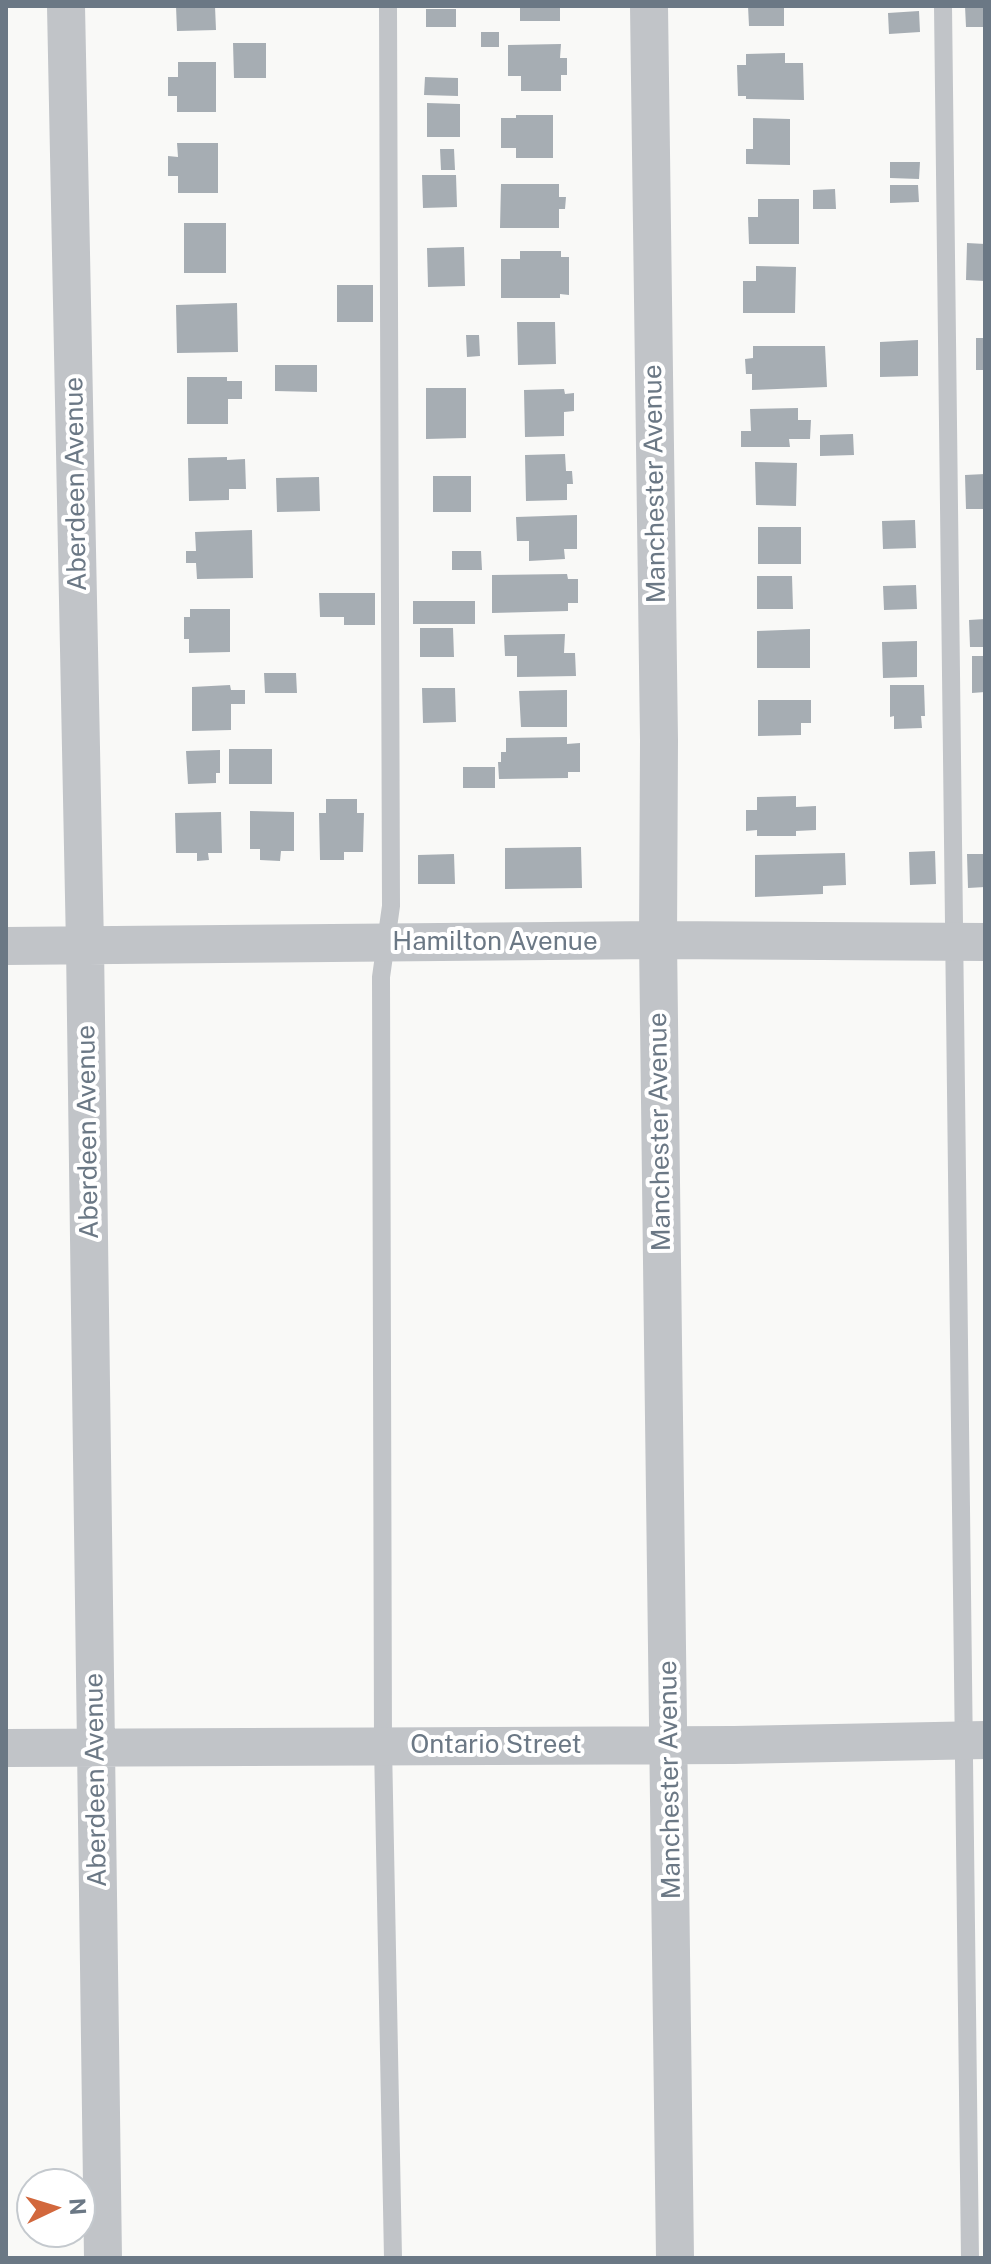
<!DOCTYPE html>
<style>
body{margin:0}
#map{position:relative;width:991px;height:2264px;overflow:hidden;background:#f9f9f7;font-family:"Public Sans",sans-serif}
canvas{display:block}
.frame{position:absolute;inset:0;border:8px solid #6b7885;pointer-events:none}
.north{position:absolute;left:16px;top:2168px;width:80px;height:80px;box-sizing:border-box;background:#fff;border:2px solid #c4c9ce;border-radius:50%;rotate:86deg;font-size:22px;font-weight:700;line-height:32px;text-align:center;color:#6b7885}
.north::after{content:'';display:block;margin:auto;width:28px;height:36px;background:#d2683d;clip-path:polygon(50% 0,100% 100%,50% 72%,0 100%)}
</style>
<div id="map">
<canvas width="991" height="2264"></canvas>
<div class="frame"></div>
<div class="north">N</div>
</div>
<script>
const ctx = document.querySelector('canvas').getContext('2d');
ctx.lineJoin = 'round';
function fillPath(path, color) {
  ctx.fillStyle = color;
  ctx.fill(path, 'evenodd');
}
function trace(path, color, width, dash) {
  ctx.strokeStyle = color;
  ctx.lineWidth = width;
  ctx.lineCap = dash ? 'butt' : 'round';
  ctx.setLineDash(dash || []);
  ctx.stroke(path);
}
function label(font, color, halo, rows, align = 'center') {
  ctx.font = font + ' "Public Sans",sans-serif';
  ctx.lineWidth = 8;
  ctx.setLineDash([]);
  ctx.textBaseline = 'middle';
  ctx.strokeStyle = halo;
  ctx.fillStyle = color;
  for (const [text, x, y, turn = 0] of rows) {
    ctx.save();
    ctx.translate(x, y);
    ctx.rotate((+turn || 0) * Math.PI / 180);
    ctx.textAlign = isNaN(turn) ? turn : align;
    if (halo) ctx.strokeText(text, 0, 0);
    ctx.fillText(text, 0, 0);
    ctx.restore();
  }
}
fillPath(new Path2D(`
 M176,6H215L216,30L177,31Z
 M520,6H560V21H520Z
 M748,6H784V26H749Z
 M965,6H985V27H966Z
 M426,9H456V27H426Z
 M919,11L920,32L889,34L888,13Z
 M481,32H499V47H481Z
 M233,43H266V78H234Z
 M561,44L560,58H567V75H561V91H521V76H508V45Z
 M785,53V63H803L804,100L746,99V96H738L737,65H746V54Z
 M178,62H216V112H177V96H168V77H178Z
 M425,77L458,78V96L424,95Z
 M427,103L460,104V137H427Z
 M516,115H553V158H516V148H501V118H516Z
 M753,118L790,119V165L746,164V149H753Z
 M177,143H218V193H178V176H168V156L178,157Z
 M440,149H454L455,170H441Z
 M890,162H920L919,179L890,178Z
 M422,175H456L457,207L423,208Z
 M501,184H559V197H566L565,209H559V228H500Z
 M890,185H918L919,202L890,203Z
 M835,189L836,209H813V190Z
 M758,199H799V244H749L748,217H758Z
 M184,223H226V273H184Z
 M967,243L985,244V281L966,280Z
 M464,247L465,286L428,287L427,248Z
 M520,251H561V257H569V295L560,294V298H501V259H520Z
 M756,266L796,267L795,313H743V281H756Z
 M337,285H373V322H337Z
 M237,303L238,352L177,353L176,305Z
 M517,322H555L556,364L518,365Z
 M466,335H479L480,356L467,357Z
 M976,338H985V370H976Z
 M918,340V376L880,377V342Z
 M753,346H825L827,387L752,390V374H746L745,359L753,358Z
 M275,365H317V392L275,391Z
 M187,377H227V381H242V399H228V424H187Z
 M426,388H466V438L426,439Z
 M564,389L565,394L574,393V411L564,412V436L525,437L524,390Z
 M798,408V420H811L810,439H789L790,447H741V431H751L750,409Z
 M853,434L854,455L820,456V435Z
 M565,454L566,471H572L573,484H567V500L526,501L525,455Z
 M227,457V460L245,459L246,489H229V500L189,501L188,458Z
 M755,462L797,463L796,506L756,505Z
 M985,474V509H966L965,475Z
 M433,476H471V512H433Z
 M319,477L320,511L277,512L276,478Z
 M577,515V549H564L565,559L529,561V541H517L516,517Z
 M915,520L916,548L883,549L882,521Z
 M758,527H801V564H758Z
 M252,530L253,578L197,579L196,563H186V551H196L195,532Z
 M452,551H481L482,570H452Z
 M567,574L568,579H578V603H568V611L492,613V575Z
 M757,576H792L793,609H757Z
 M916,585L917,609L884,610L883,586Z
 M319,593H375V625H344V617H320Z
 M413,601H475V624H413Z
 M190,609H230V652L189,653V639H184V617H190Z
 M985,619V647H970L969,620Z
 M420,628H453L454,657H420Z
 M810,629V668H757V631Z
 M565,634L564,653H575L576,676L517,677V656H505L504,635Z
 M917,641V677L883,678L882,642Z
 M972,656H985V692L972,693Z
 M264,673H296L297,693H265Z
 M230,685L231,690H245V704H231V730L192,731V687Z
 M890,685H924L925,716H921L922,728L894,729V716L890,717Z
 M422,688H455L456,722L423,723Z
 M567,690V727H521L519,691Z
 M758,700H811V723H801V735L758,736Z
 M567,737V744L580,743V772H568V778L499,779L498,762H501V752H506V738Z
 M229,749H272V784H229Z
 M220,750V773H216V783L188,784L186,751Z
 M463,767H495V788H463Z
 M796,796V807L816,806V830L796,831V836H757V830L746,831V810H757V797Z
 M326,799H357V813H364L363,852H344V860H320L319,813H326Z
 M250,811L294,812V851H281L280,861L260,860V849H250Z
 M221,812L222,853H208L209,860L197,861V853H176L175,813Z
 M581,847L582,888L505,889V848Z
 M935,851L936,884L910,885L909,852Z
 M845,853L846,885L823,886V894L755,897V855Z
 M454,854L455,884H418V855Z
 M967,854H985V887L968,888Z`), '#a6adb3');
trace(new Path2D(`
 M388,6L391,906L381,977L383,1745L393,2258
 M943,6L970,2258`), '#c1c4c8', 18);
trace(new Path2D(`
 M66,6L85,946L103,2258
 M649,6L659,740L658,940L663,1342L675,2258
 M6,946L658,940L985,942
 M6,1748L734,1745L985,1740`), '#c1c4c8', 38);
label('26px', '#6b7885', '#fff', [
 ["Aberdeen Avenue",76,484,-91],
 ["Manchester Avenue",655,484,-91],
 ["Hamilton Avenue",495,942],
 ["Aberdeen Avenue",88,1132,-91],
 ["Manchester Avenue",660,1132,-91],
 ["Ontario Street",496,1745],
 ["Aberdeen Avenue",96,1780,-91],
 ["Manchester Avenue",670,1780,-91]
]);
</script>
